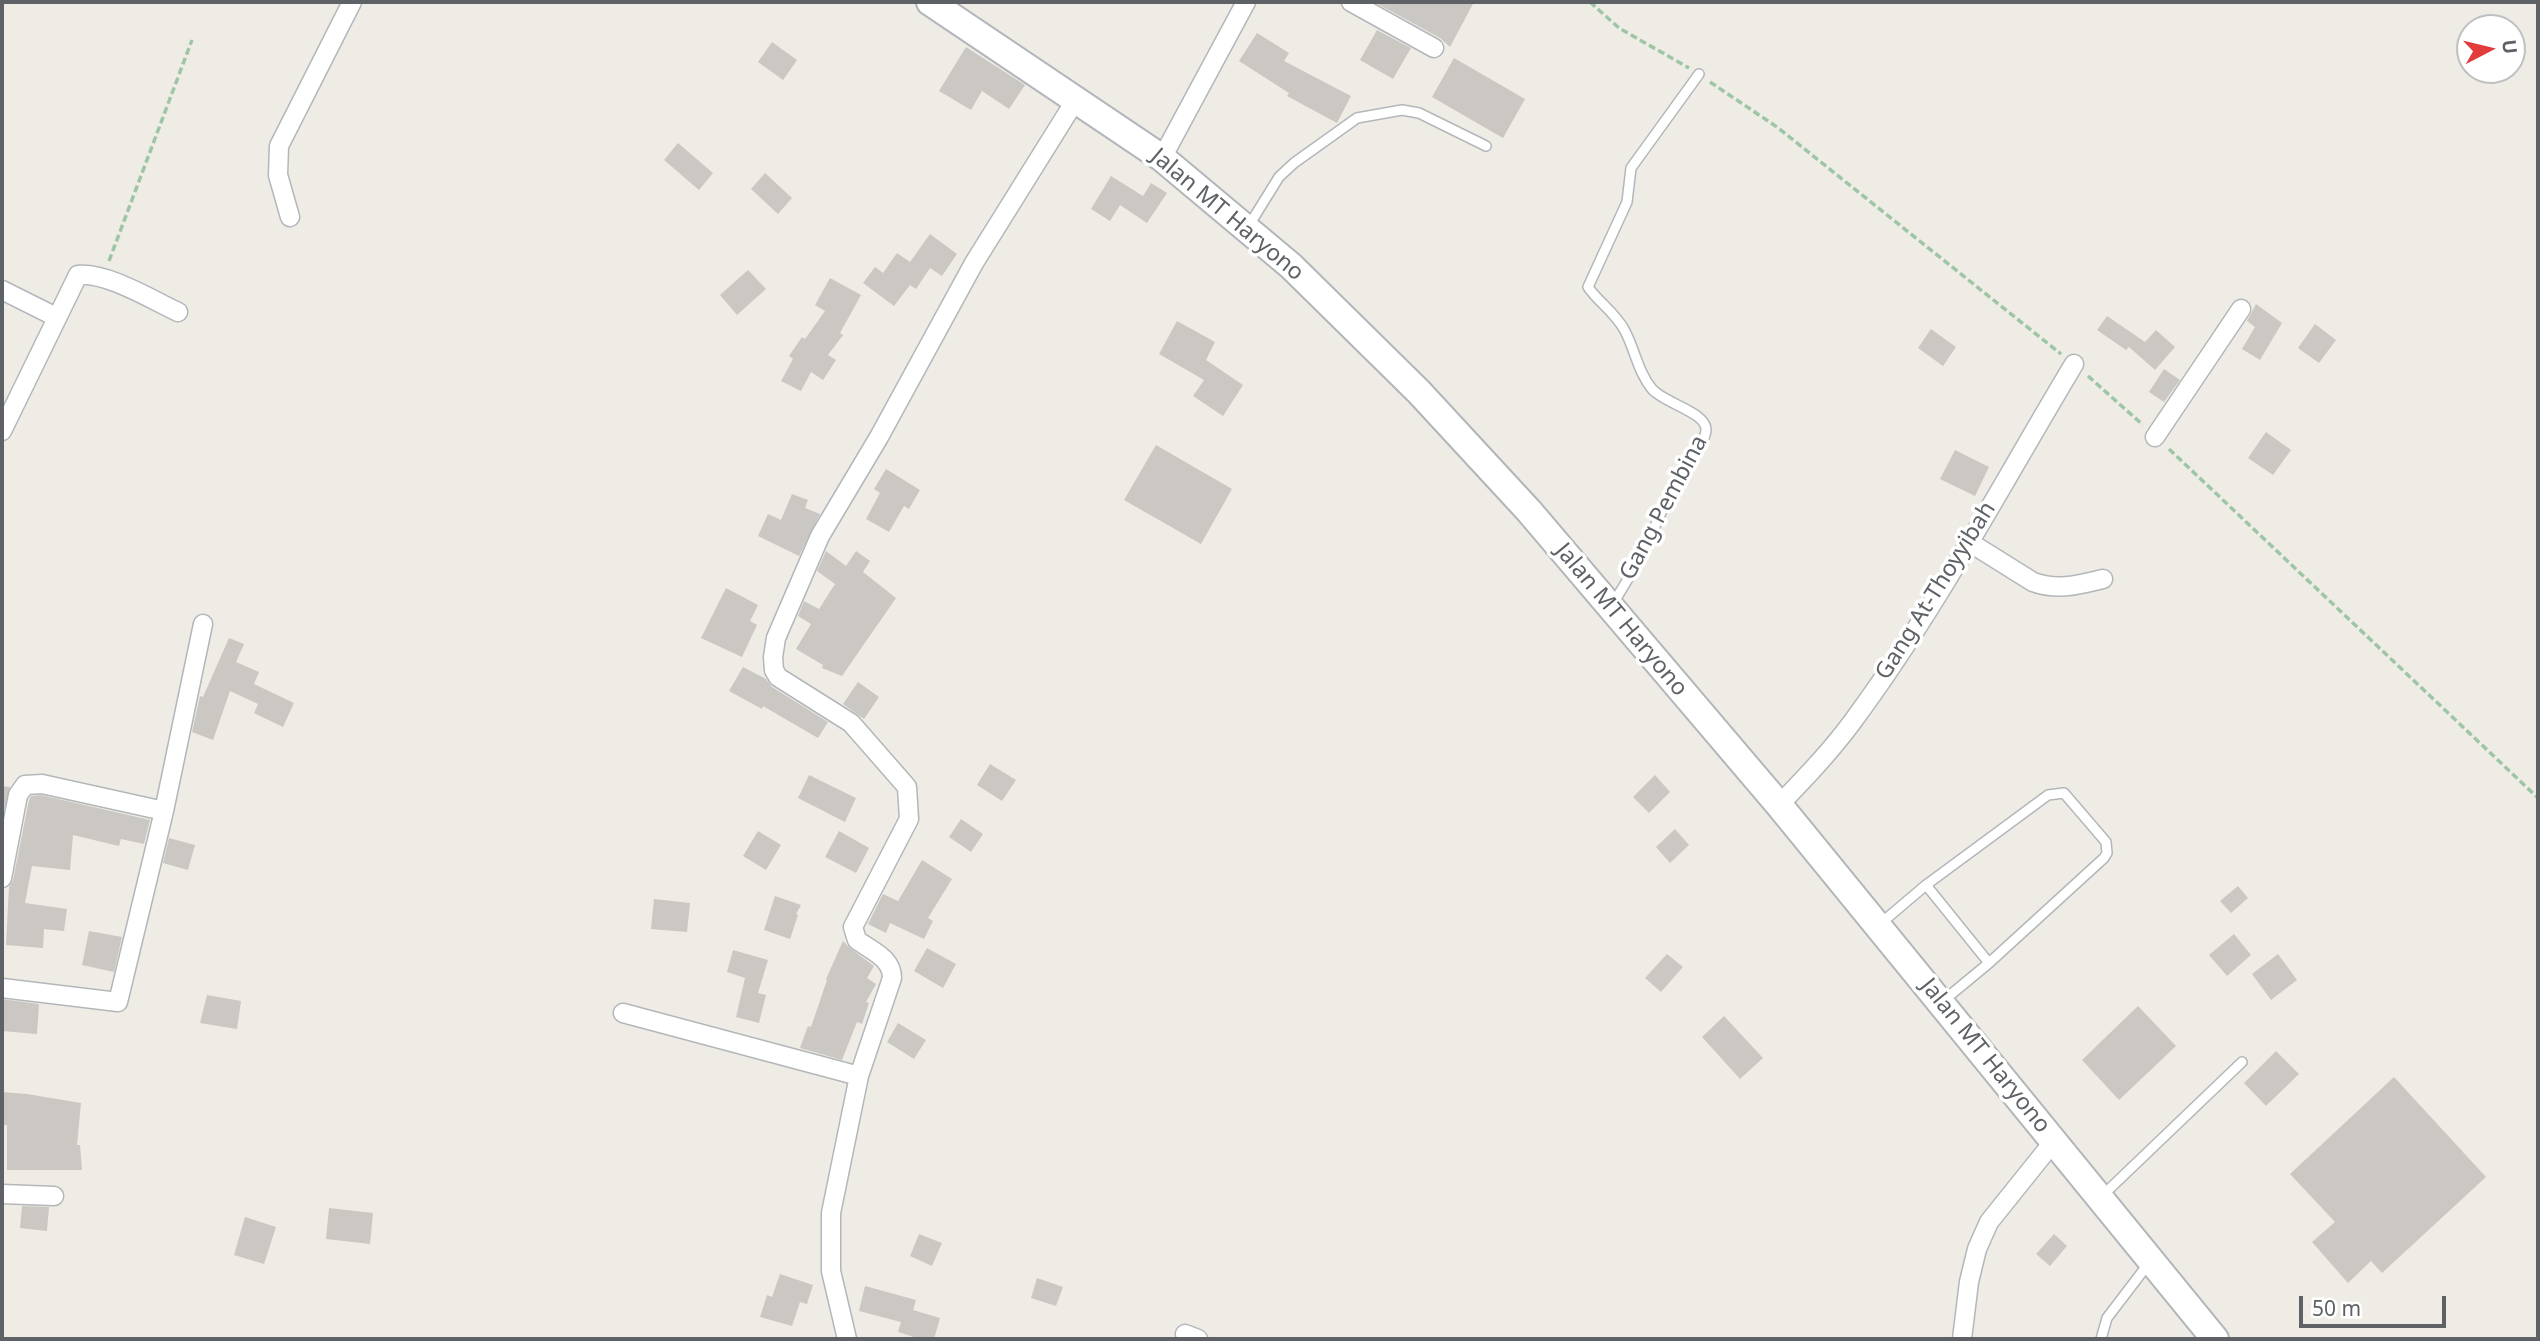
<!DOCTYPE html>
<style>
body{margin:0}
#map{position:relative;width:2540px;height:1341px;overflow:hidden;background:#efece6;font-family:"Noto Sans",sans-serif}
canvas{display:block}
.frame{position:absolute;inset:0;border:4px solid #5e6266;pointer-events:none}
.north{position:absolute;left:2456px;top:14px;width:70px;height:70px;box-sizing:border-box;background:#fff;border:2px solid #bfc0c2;border-radius:50%;rotate:83deg;font-size:19px;font-weight:700;line-height:28px;text-align:center;color:#5e6266}
.north::after{content:'';display:block;margin:auto;width:24px;height:32px;background:#e13b3b;clip-path:polygon(50% 0,100% 100%,50% 72%,0 100%)}
.scale{position:absolute;left:2299px;top:1296px;width:147px;height:32px;box-sizing:border-box;border:4px solid #5e6266;border-top:0;padding-left:9px;font-size:21px;line-height:24px;white-space:nowrap;color:#5e6266;-webkit-text-stroke:5px #fff;paint-order:stroke}
</style>
<div id="map">
<canvas width="2540" height="1341"></canvas>
<div class="frame"></div>
<div class="north">U</div>
<div class="scale">50 m</div>
</div>
<script>
const ctx = document.querySelector('canvas').getContext('2d');
ctx.lineJoin = 'round';
function fillPath(path, color) {
  ctx.fillStyle = color;
  ctx.fill(path, 'evenodd');
}
function trace(path, color, width, dash) {
  ctx.strokeStyle = color;
  ctx.lineWidth = width;
  ctx.lineCap = dash ? 'butt' : 'round';
  ctx.setLineDash(dash || []);
  ctx.stroke(path);
}
function label(font, color, halo, rows, align = 'center') {
  ctx.font = font + ' "Noto Sans",sans-serif';
  ctx.lineWidth = 7;
  ctx.setLineDash([]);
  ctx.textBaseline = 'middle';
  ctx.strokeStyle = halo;
  ctx.fillStyle = color;
  for (const [text, x, y, turn = 0] of rows) {
    ctx.save();
    ctx.translate(x, y);
    ctx.rotate((+turn || 0) * Math.PI / 180);
    ctx.textAlign = isNaN(turn) ? turn : align;
    if (halo) ctx.strokeText(text, 0, 0);
    ctx.fillText(text, 0, 0);
    ctx.restore();
  }
}
fillPath(new Path2D(`
 M1374,2H1474L1450,47L1440,38Z
 M1377,30L1411,48L1393,79L1360,60Z
 M1257,33L1289,53L1284,61L1351,96L1337,123L1287,96L1289,93L1239,61Z
 M772,42L797,60L783,80L758,62Z
 M966,47L1025,85L1009,109L982,91L971,110L939,91Z
 M1454,58L1525,99L1503,138L1432,97Z
 M678,143L713,173L699,190L664,160Z
 M765,173L792,198L778,214L751,189Z
 M1111,176L1143,196L1151,183L1167,193L1147,223L1120,205L1110,221L1091,209Z
 M930,234L957,254L942,276L930,268L916,289L910,285L894,306L863,283L875,267L883,273L897,253L910,262Z
 M748,270L766,289L737,315L720,295Z
 M830,278L861,295L840,333L843,335L828,355L836,360L823,380L811,372L801,391L781,381L793,359L789,356L802,337L805,339L825,311L815,305Z
 M2256,304L2282,323L2260,360L2242,349L2255,327L2247,321Z
 M2107,316L2145,342L2156,330L2175,347L2155,370L2129,347L2126,350L2097,330Z
 M1177,321L1215,342L1206,360L1243,385L1223,416L1193,396L1204,380L1159,354Z
 M2315,324L2336,340L2319,363L2298,348Z
 M1931,329L1956,347L1943,366L1918,348Z
 M2164,369L2180,380L2164,402L2149,392Z
 M2266,432L2291,450L2273,475L2248,458Z
 M1156,445L1232,489L1201,544L1124,500Z
 M1955,450L1989,467L1975,496L1940,479Z
 M886,469L920,490L909,509L904,506L889,532L866,519L880,493L874,489Z
 M792,494L808,500L805,508L820,514L799,556L758,536L768,514L781,520Z
 M826,551L846,566L856,551L870,561L863,572L896,598L842,676L822,668L823,665L796,649L811,624L798,616L804,601L819,609L835,584L817,571Z
 M726,588L758,605L750,621L757,625L742,657L701,638Z
 M229,638L244,644L236,662L259,672L254,684L294,703L283,727L254,713L258,704L230,691L213,740L192,732L200,696L203,697Z
 M743,667L766,679L772,687L828,722L818,738L763,706L762,709L729,691Z
 M858,682L879,697L864,719L843,704Z
 M990,764L1016,780L1002,801L977,785Z
 M809,775L856,798L845,822L798,798Z
 M1655,775L1670,792L1649,813L1633,797Z
 M2,786L10,787L2,819Z
 M41,795L150,820L144,844L121,839L119,846L73,835L70,870L32,866L25,903L67,909L64,931L44,929L43,948L6,945L9,887L13,880L29,800L31,796Z
 M961,819L983,834L971,852L949,837Z
 M1675,829L1689,845L1670,863L1656,847Z
 M758,831L781,845L766,870L743,856Z
 M839,831L869,848L856,873L825,857Z
 M169,838L195,845L188,870L163,863Z
 M922,860L952,879L928,918L933,921L924,939L890,923L886,933L868,924L883,894L898,901Z
 M2238,886L2248,898L2231,913L2220,901Z
 M775,896L801,905L796,914L798,915L790,939L764,930Z
 M654,899L690,903L687,932L651,929Z
 M89,931L122,937L114,972L82,965Z
 M2234,934L2251,955L2227,976L2209,955Z
 M843,941L851,949L874,966L867,978L876,984L866,1002L869,1003L862,1024L857,1022L842,1060L800,1048L808,1026L811,1027L827,980L826,979Z
 M927,948L956,964L943,988L914,971Z
 M733,950L768,960L758,993L766,995L759,1023L736,1017L745,978L727,972Z
 M1667,954L1683,967L1661,992L1645,978Z
 M2278,954L2297,980L2271,1000L2252,974Z
 M207,995L241,1001L237,1029L200,1023Z
 M2,999L39,1004L37,1034L2,1031Z
 M2138,1006L2176,1046L2119,1100L2082,1060Z
 M1724,1016L1763,1058L1740,1079L1702,1037Z
 M898,1023L926,1040L914,1059L887,1042Z
 M2276,1051L2299,1074L2266,1106L2244,1083Z
 M2394,1077L2486,1177L2382,1273L2371,1261L2348,1283L2312,1242L2335,1222L2290,1174Z
 M2,1092L27,1094L81,1103L77,1145H80L82,1170H7V1125H2Z
 M22,1206L49,1207L47,1231L20,1228Z
 M329,1208L373,1213L370,1244L326,1239Z
 M245,1217L276,1227L264,1264L234,1255Z
 M919,1234L942,1243L932,1266L910,1256Z
 M2054,1234L2067,1246L2050,1266L2036,1254Z
 M780,1274L813,1285L807,1304L800,1302L792,1326L760,1317L767,1295L772,1297Z
 M1037,1278L1063,1287L1056,1306L1031,1298Z
 M865,1286L916,1300L913,1310L940,1318L934,1339H920L898,1332L901,1322L859,1311Z`), '#cbc7c3');
const lane = new Path2D(`
 M1248,227L1279,177L1294,163L1357,118L1402,110L1419,113L1486,146
 M1613,604C1621,590 1630,576 1638,562C1654,532 1665,500 1681,470C1687,458 1706,444 1706,429C1705,412 1664,403 1652,389C1638,372 1635,350 1625,331C1615,312 1599,303 1588,287L1627,202L1631,168L1699,74
 M1926,885L1989,963
 M1880,924L1926,885L2048,795L2064,793L2106,842L2107,853L2104,858L1989,963L1943,1001
 M2102,1196L2242,1062
 M2101,1339L2107,1318L2149,1263`);
const street = new Path2D(`
 M1351,2L1434,48
 M1162,158L1246,2
 M290,217L278,175L279,146L352,2
 M2,290L56,317
 M2,431L78,275C107,272 152,300 178,312
 M2155,437L2241,309
 M1969,542L2033,582C2058,591 2078,585 2103,579
 M1779,805C1805,778 1831,751 1853,721C1936,609 2002,484 2074,364
 M2,878L18,795L25,785L42,784L164,811
 M2,988L118,1002L164,811L203,624
 M623,1013L859,1076
 M2,1194L54,1196
 M1185,1334L1198,1339
 M847,1339L831,1271V1213L859,1076L892,978C892,958 872,951 857,940L853,927L909,819L907,787L851,723L778,677L774,670L773,657L776,638L820,536L879,437L974,263L1075,101
 M1962,1339L1969,1282L1977,1249L1989,1222L2054,1141`);
const secondary = new Path2D(`
 M930,2L1162,158L1291,266L1419,392L1529,511L1779,805L2215,1339`);
trace(lane, '#b3b7ba', 12);
trace(street, '#b3b7ba', 21);
trace(secondary, '#b2b6ba', 30);
trace(new Path2D(`
 M1590,2L1619,28L1689,68
 M1710,82L1777,127L2061,354
 M109,261L192,40
 M2088,376L2143,425
 M2169,449L2538,798`), '#9ec6a6', 3.5, [7, 3.5]);
trace(lane, '#fff', 9);
trace(street, '#fff', 18);
trace(secondary, '#fff', 26);
label('23px', '#5e6266', '#fff', [
 ["Jalan MT Haryono",1227,215,40],
 ["Gang Pembina",1664,508,-62],
 ["Gang At-Thoyyibah",1936,591,-58],
 ["Jalan MT Haryono",1621,620,50],
 ["Jalan MT Haryono",1985,1056,51]
]);
</script>
